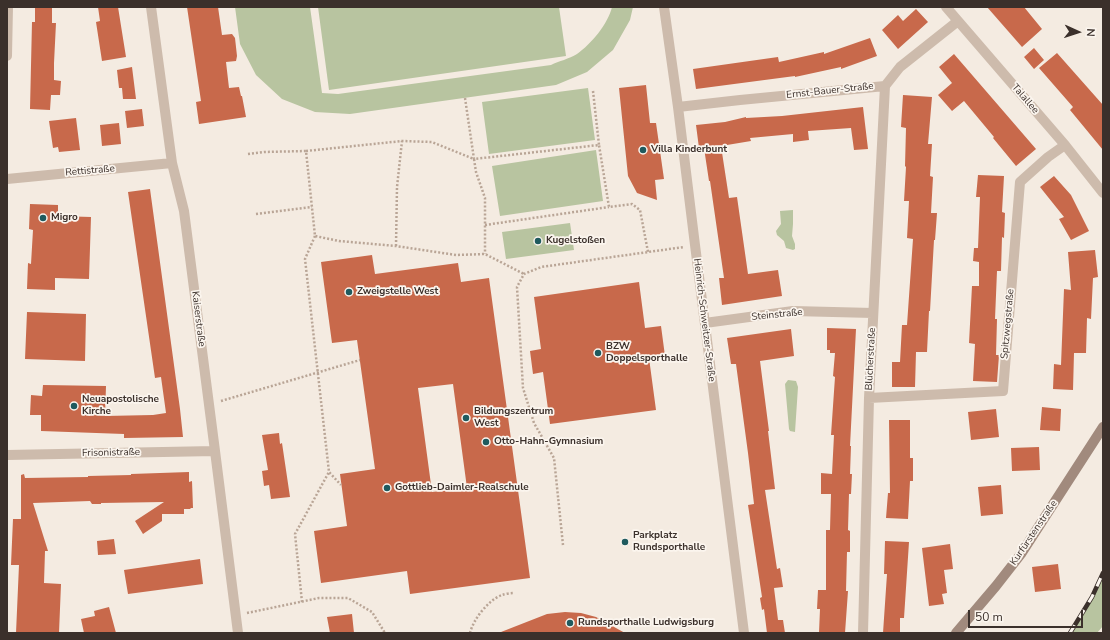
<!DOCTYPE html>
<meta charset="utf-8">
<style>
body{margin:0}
#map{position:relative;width:1110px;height:640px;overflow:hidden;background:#f4ebe1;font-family:"Nunito Sans",sans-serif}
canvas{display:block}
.frame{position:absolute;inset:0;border:8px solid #3b302b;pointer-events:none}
.north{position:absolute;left:1058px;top:12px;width:40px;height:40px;-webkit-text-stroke:3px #fbf5ee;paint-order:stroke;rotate:93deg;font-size:11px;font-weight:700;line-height:16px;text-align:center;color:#3b302b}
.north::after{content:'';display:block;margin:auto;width:14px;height:18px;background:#3b302b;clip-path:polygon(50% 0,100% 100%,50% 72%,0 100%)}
.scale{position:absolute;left:968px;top:610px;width:115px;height:18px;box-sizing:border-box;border:2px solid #3b302b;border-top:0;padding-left:5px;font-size:12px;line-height:14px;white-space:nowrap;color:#3b302b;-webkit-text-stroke:3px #fbf5ee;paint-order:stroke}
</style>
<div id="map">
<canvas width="1110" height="640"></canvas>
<div class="frame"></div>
<div class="north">N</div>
<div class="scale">50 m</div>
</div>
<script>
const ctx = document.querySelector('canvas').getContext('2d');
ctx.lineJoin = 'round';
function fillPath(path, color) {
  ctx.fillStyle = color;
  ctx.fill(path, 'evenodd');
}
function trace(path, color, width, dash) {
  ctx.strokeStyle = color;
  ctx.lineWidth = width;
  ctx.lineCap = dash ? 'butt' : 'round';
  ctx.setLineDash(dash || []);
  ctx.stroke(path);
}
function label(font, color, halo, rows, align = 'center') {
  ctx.font = font + ' "Nunito Sans",sans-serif';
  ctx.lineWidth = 3.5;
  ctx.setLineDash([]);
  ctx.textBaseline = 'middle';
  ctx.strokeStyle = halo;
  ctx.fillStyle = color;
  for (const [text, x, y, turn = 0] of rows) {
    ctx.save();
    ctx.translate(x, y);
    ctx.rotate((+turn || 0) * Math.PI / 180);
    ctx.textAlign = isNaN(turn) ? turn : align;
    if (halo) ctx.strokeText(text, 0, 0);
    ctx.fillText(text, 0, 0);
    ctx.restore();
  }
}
fillPath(new Path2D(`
 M235,7H310L322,93L338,94L551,65C559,61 569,59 577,54C591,44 608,24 612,7H633L630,20L613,50L587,72L556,85L350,114L315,112L282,99L256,75L240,44Z
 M318,7H559L566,56L329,90Z
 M588,88L595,140L489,154L482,102Z
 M596,150L603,201L500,216L492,166Z
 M793,210V224L792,236L795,244V249L793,250L786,248L784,241L777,235L776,231L781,224L780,211Z
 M570,223L574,250L506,259L502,232Z
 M788,380L796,381L798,387L795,432L790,431L789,429L785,384Z
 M1103,577V626L1097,633H1072L1093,598Z`), '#b8c4a0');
fillPath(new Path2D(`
 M35,7H52V23H56L54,63V80L61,81L60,95H51L50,110L30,109L32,22H35Z
 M98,7H118L126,57L102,61L96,22L100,21Z
 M187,7H218L222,35L232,34L235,38L237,56L236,61L226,62L229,88L239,87L241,96H242L246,117L199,124L196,102L201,101Z
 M987,7H1024L1042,29L1022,47Z
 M916,9L928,22L898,49L882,30L898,15L903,21Z
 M870,38L877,56L841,69V67L795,77V76L696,89L693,69L778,57L779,62L824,52V54Z
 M1034,48L1044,60L1034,69L1024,57Z
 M1057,53L1103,105V150L1070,110L1073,107L1039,68Z
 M954,54L1036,149L1016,166L993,138L994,137L964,101L952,111L938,95L952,83L939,67Z
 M132,67L136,99H123L122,88H119L117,70Z
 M646,85L650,123H656L664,179L655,180L657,200L637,193L628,176L619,88Z
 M903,95L932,97L928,144H932L930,176L933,177L931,213H937L935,240H934L930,311H929L927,352H916L915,387H892V362H900L902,325H907L913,239L907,238L909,201H904L906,167L905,166L906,128L901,127Z
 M863,107L868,149L854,150L851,128L808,131L809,140L793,142V134L750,138L751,141L721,146L729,198L737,197L748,274L778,270L782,296L722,305L719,278H724L710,181H709L704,148H699L696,125L725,122L746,117V118L782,116Z
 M142,109L144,126L127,128L125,111Z
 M76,118L80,150L59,152L58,147L53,148L49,121Z
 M119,123L121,144L102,146L100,125Z
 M978,175L1004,176L1002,212L1005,213L1004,238L1002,237L1001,271H997L995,319H997L996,355H999L997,382L973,381L975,344L969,343L972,286H979V262L973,261L974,248H978L980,197H976Z
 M1054,176L1071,195L1089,231L1071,240L1059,219L1064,217L1040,187Z
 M150,189L180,409L183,437L124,438V434L41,431V415H30L31,395L42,396L43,385L106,386L105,416L153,415L166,413L161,377L155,378L128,192Z
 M30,204L58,205V216L91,217L89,279L55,278V290L27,289L28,263L31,264L33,230L29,229Z
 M1095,250L1098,277L1093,278L1091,319L1087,318L1086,353H1074L1073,390L1053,389L1054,364L1061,365L1064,289L1071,290L1068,252Z
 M372,255L375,274L458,263L461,282L489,278L530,578L410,594L407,571L321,583L314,531L347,526L340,474L375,469L357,340L332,343L321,262ZM453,384L467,488L432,492L418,388Z
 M639,282L645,328L661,326L665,356L649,358L656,410L550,424L543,372L533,374L530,351L541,349L534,297Z
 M27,312L86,314L85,361L25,359Z
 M827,328L856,329L850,446H851L850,474H852L851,494H849L848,530L850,531V552H847L846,591H848L845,633H819L820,609H817L818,590H826V530H830L831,494H821V473L832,474L834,435H831L835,377L833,376L835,353H830V350H827Z
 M791,329L794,356L760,361L769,431H768L775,489L765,490L777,569L780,568L783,587L774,588L778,620H783L785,633H767L764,609L762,610L760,598L762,597L748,505L754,504L748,453L736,364H731L727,338Z
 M1042,407L1061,409L1060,431L1040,430Z
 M996,409L999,437L971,440L968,412Z
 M889,420H910V458H913V481H910L908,519L886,518L888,493H890Z
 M279,433L280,444L282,443L290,497L271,499L269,485L264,486L262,471L268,470L262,435Z
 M1039,447L1040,470L1012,471L1011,448Z
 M189,472V482L192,481L193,508H191L190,509H184V514H162V521L143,534L135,521L164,502L101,503V504H92L90,501L33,503L48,551H45L44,583L61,584L59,633H16L19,565H11L13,519H21V475L24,474L25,478L88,477V476L131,475V474Z
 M1001,485L1003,514L981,516L978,487Z
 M114,539L116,554L98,555L97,541Z
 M885,541L909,542L904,618H900V633H883L887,574H884Z
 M950,544L953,569L944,570L947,593L942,594L944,604L929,606L922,548Z
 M200,559L203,584L128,594L124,570Z
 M1058,564L1061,589L1035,592L1032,567Z
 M109,607L116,633H84L81,619L95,616L94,611Z
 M565,612L581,613L596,617L625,633H501V632L547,614Z
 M352,614L354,633H330L327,617Z`), '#c8694b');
trace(new Path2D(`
 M593,91L599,145
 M465,98L474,159L599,145L609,207L632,204L640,210L648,252
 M306,151L402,141L432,142L474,159L476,172L485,198V254
 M248,154L264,152L306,151L315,236L339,241L396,246L456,255L485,254L524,274
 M256,214L312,207
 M485,225L609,207
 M315,236L305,259L329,472L341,485
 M396,246L397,187L402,141
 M221,401L360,360
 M563,545L554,458L534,423L523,388L517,287L524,274L541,267L684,247
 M302,602L295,534L329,472
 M247,613L319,598H348L372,612L385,633
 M470,633C473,620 488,600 502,595C505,594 510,593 514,593`), '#b9a596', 2.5, [2, 2]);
trace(new Path2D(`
 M151,7L172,163L184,211L215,451L238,633
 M664,7L678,107L695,245L744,633
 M946,7L1065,145L1103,193
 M7,56L8,7
 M678,107L740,100L885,86L900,67L958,21
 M7,179L172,163
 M705,323L793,311L873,313
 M869,398L1003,391L1020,182L1048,157L1065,145
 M7,455L215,451
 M863,633L869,398L885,86`), '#cdbbac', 10);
trace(new Path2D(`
 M956,633L996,586L1021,554L1103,427`), '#a18a7d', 10);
const rail = new Path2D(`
 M1070,633L1092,597L1103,573`);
trace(rail, '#3b302b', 4.5);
trace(rail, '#fbf5ee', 3, [9]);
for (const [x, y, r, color] of [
 [643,150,4,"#1f5a5e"],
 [43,218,4,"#1f5a5e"],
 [538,241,4,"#1f5a5e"],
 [349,292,4,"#1f5a5e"],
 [598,353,4,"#1f5a5e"],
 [74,406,4,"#1f5a5e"],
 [466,418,4,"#1f5a5e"],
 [486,442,4,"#1f5a5e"],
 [387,488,4,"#1f5a5e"],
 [625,542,4,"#1f5a5e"],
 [570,623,4,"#1f5a5e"]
]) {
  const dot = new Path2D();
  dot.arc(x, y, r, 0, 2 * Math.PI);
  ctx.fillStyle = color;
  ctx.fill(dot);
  trace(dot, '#fbf5ee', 1.5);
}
label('10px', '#3b302b', '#fbf5ee', [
 ["Ernst-Bauer-Straße",830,91,-6],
 ["Talallee",1025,99,49],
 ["Rettistraße",90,171,-5],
 ["Steinstraße",777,315,-6],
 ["Kaiserstraße",198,319,83],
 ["Heinrich-Schweitzer-Straße",704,320,83],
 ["Spitzwegstraße",1008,324,-85],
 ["Blücherstraße",871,359,-87],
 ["Frisonistraße",111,453,-1],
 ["Kurfürstenstraße",1034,533,-56]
]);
label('bold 10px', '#3b302b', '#fbf5ee', [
 ["Villa Kinderbunt",651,150],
 ["Migro",51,218],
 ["Kugelstoßen",546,241],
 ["Zweigstelle West",357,292],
 ["BZW",606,347],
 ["Doppelsporthalle",606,359],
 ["Neuapostolische",82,400],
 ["Kirche",82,412],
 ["Bildungszentrum",474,412],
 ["West",474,424],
 ["Otto-Hahn-Gymnasium",494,442],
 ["Gottlieb-Daimler-Realschule",395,488],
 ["Parkplatz",633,536],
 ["Rundsporthalle",633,548],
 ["Rundsporthalle Ludwigsburg",578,623]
], 'left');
</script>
